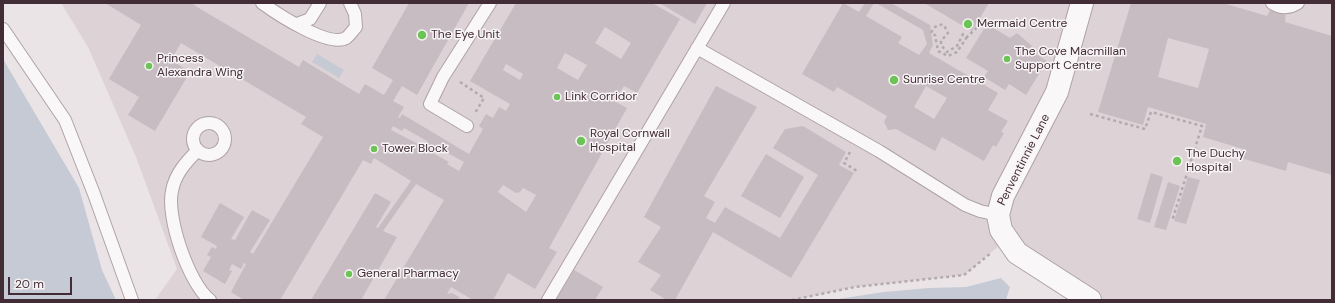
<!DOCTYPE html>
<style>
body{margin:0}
#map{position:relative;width:1335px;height:303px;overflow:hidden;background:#ebe4e7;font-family:"DM Sans",sans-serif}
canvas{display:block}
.frame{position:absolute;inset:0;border:4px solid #422d36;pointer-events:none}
.scale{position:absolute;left:8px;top:277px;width:64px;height:18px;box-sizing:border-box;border:2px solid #422d36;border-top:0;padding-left:5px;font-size:12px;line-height:14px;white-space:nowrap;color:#422d36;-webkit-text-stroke:3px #f8f4f6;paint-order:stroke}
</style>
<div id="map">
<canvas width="1335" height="303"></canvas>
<div class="frame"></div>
<div class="scale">20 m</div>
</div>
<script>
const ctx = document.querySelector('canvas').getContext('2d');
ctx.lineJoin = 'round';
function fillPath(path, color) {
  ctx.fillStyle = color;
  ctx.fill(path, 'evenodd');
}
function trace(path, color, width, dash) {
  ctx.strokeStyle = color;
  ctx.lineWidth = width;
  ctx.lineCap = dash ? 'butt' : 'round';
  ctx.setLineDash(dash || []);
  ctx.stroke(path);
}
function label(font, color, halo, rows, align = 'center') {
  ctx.font = font + ' "DM Sans",sans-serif';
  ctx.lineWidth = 3;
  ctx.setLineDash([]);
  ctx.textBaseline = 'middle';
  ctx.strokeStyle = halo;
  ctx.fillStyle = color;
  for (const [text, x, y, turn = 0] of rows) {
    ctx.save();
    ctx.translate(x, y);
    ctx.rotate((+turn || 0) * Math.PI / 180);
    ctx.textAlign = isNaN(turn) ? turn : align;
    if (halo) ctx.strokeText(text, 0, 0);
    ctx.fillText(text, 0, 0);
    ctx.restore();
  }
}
fillPath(new Path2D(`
 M61,3H1332V300H1090L999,246L964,275L855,287L792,300H155L177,269L136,157L88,47Z`), '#ddd3d7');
fillPath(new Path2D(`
 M317,54L344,70L339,78L312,62Z
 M3,59L79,188L102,270L116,300H3Z
 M1001,278L1010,287L1006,300H831L884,292L929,288L966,287Z`), '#c6cad4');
fillPath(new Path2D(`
 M105,3H194L193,4L197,7L299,67L303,60L359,94L365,84L384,95L393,80L372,68L409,3H469L417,95L402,86L393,101L404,107L398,117L400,118L402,114L469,154L483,129L479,126L486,114L493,118L499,107L506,111L510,104L470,81L516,3H652L680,19L637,93L624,86L614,101L627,108L549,248L557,252L535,289L508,273L493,300H473L451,287L447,294L452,293L459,297L460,300H384L444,200L416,184L383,231L397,237L361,300H311L375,193L391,202L376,227L378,228L411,181L374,158L371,164L363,160L280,300H244L231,292L246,264L244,263L241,269L232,264L229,270L232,271L225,284L203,271L211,257L207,255L212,247L216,249L217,246L201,237L220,203L244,217L231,239L235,240L252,210L270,220L250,252L253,254L323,137L301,124L306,117L181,43L171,60L190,72L155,131L128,115L139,97L109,79L141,25ZM605,27L631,43L621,59L595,43ZM565,53L587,65L578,80L557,68ZM506,64L523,74L520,80L503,70ZM393,126L402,131L404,128L427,141L424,147L391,130ZM435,146L464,162L459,171L447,164L449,162L431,152ZM503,185L516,193L520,192L523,188L536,195L526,212L498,192Z
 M662,3H707L695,24L661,4Z
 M843,3L859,12L865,3H874L866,16L902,37L898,43L919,55L927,44L923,30L876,3H891L930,25L933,45L929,53L998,93L988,110L1008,121L1001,132L1004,133L996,147L993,145L984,161L942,137L935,151L896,129L888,130L884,122L887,116L837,87L834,92L802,74ZM926,86L947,98L934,119L914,107Z
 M924,3H989L972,31Z
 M1131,3H1223L1267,16L1274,3H1286L1285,22L1332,36V175L1288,162L1286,171L1241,158L1243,149L1203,137L1206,124L1148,107L1143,125L1098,112ZM1168,38L1209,49L1198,88L1158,77Z
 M987,24L1010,38L1017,33L1032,46L1029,50L1047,61L1026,95L1009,84L1005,90L984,77L988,71L966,58Z
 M716,86L757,107L704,196L715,202L706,218L715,223L725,207L780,238L818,175L773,148L785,129L803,126L846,152L839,165L854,173L791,278L713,232L675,300H667L650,290L661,275L638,262L661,227L644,217Z
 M766,154L804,177L780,218L741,196Z
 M1151,173L1163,177L1150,223L1137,219Z
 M1188,177L1200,180L1186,224L1174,221Z
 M1168,182L1180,186L1166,230L1154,227Z
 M574,270L603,287L595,300H556Z`), '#c7bcc1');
const lane = new Path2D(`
 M262,3C277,14 329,48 346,38C349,36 353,30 356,27L355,14L350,3
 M1272,3C1281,9 1290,8 1298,3
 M297,24L310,19L320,3
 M3,29L65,120L94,194L132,300
 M697,48L879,151L965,205L980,211L998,215
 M193 139a16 16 0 1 1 32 0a16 16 0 1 1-32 0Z
 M467,126L430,104L443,77L490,3
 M198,150C186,162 175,174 172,191C166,217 189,284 210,300
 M548,300L724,3`);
const street = new Path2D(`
 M1082,3L1057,92L1003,196L998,215L1001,230L1017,253L1090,300`);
trace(lane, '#aea2a7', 14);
trace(street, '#aea2a7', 24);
trace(new Path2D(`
 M967,37L957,52L948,56L938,51L935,35L931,33C934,27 937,24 944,25L948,33L941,41V45L947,52L957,46L963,34L967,37L985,20
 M460,82L484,98L475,113
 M1090,114L1145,129L1151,112L1202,126L1172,221
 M850,152L844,163L857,171
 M792,300L855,287L964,275L991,253`), '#b3aaae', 2.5, [3, 3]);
trace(lane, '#f9f7f8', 12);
trace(street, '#f9f7f8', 22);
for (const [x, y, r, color] of [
 [968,24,5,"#6bc455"],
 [422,35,5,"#6bc455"],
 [1007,59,4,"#6bc455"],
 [149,66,4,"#6bc455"],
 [894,80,5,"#6bc455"],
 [557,97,4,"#6bc455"],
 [581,141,5,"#6bc455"],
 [374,149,4,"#6bc455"],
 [1177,161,5,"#6bc455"],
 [349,274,4,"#6bc455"]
]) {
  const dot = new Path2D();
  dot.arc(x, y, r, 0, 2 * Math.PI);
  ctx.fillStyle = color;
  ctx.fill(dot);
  trace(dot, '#f8f4f6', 1.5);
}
label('12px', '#422d36', '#f8f4f6', [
 ["Mermaid Centre",977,24],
 ["The Eye Unit",431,35],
 ["The Cove Macmillan",1015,52],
 ["Support Centre",1015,66],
 ["Princess",157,59],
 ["Alexandra Wing",157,73],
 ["Sunrise Centre",903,80],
 ["Link Corridor",565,97],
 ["Royal Cornwall",590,134],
 ["Hospital",590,148],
 ["Tower Block",382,149],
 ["The Duchy",1186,154],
 ["Hospital",1186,168],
 ["General Pharmacy",357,274]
], 'left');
label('12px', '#422d36', '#f8f4f6', [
 ["Penventinnie Lane",1024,160,-63]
]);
</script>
